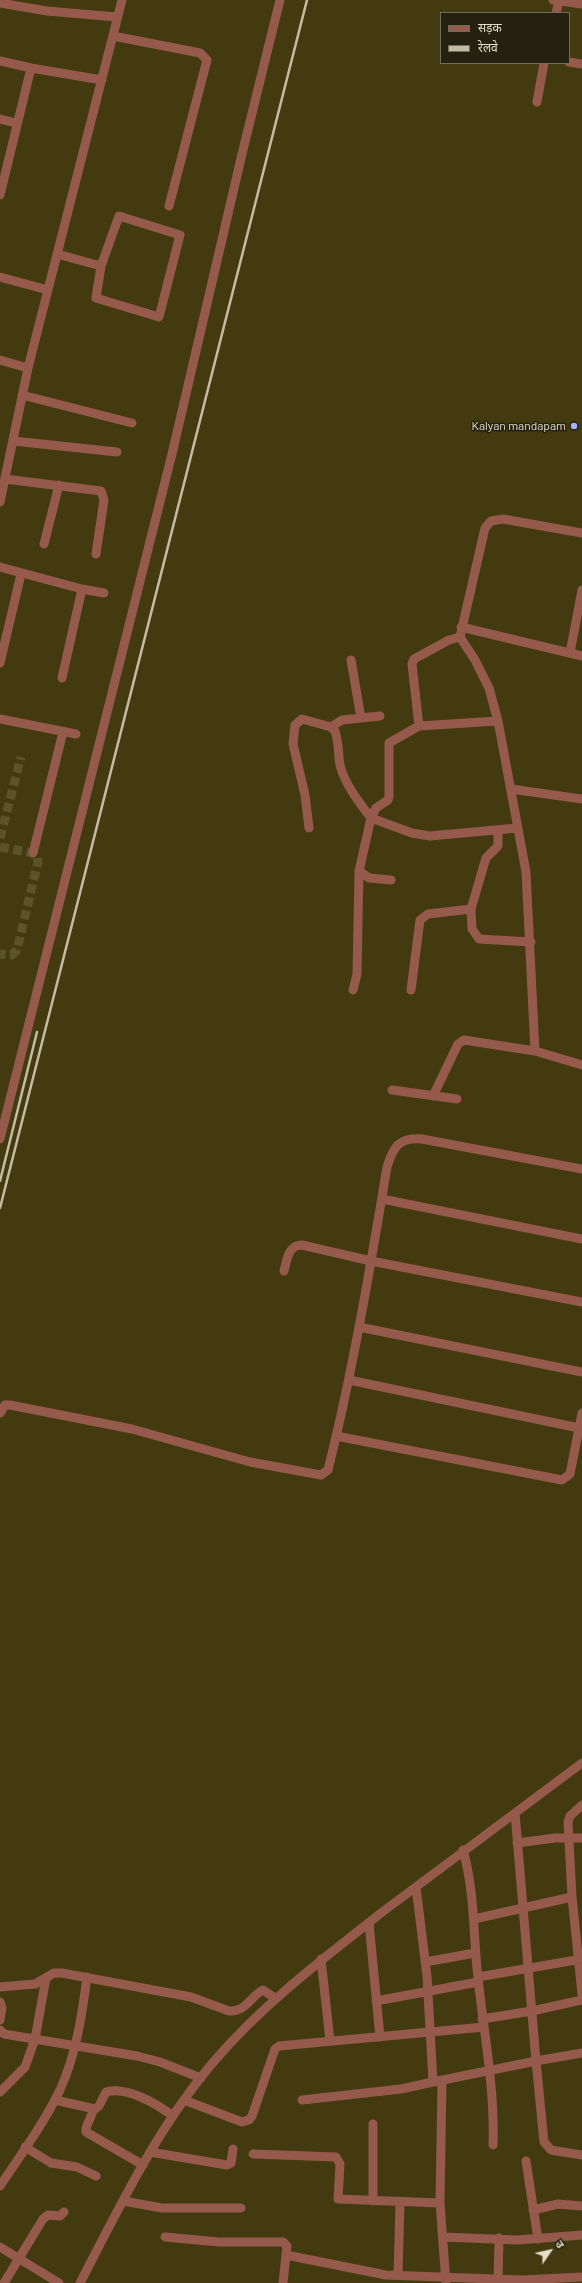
<!DOCTYPE html>
<meta charset="utf-8">
<style>
body{margin:0}
#map{position:relative;width:582px;height:2283px;overflow:hidden;background:#433a10;font-family:Barlow,"Noto Sans Devanagari",sans-serif}
canvas{display:block}
.legend{position:absolute;left:440px;top:12px;width:130px;height:52px;box-sizing:border-box;background:#252110;border:1px solid #726d5a;margin:0;padding:5px 7px;list-style:none;font-size:12px;color:#e5dfca}
.legend li{display:flex;align-items:center;gap:8px;height:20px}
.legend b{width:20px;border:1px solid #726d5a}
.north{position:absolute;left:530px;top:2231px;width:40px;height:40px;-webkit-text-stroke:3px #252110;paint-order:stroke;rotate:56deg;font-size:11px;font-weight:700;line-height:16px;text-align:center;color:#e5dfca}
.north::after{content:'';display:block;margin:auto;width:14px;height:18px;background:#e5dfca;clip-path:polygon(50% 0,100% 100%,50% 72%,0 100%)}
</style>
<div id="map">
<canvas width="582" height="2283"></canvas>
<ul class="legend">
<li><b style="height:5px;background:#955a4b"></b>सड़क</li>
<li><b style="height:5px;background:#c3bca3"></b>रेलवे</li>
</ul>
<div class="north">उ</div>
</div>
<script>
const ctx = document.querySelector('canvas').getContext('2d');
ctx.lineJoin = 'round';
function trace(path, color, width, dash) {
  ctx.strokeStyle = color;
  ctx.lineWidth = width;
  ctx.lineCap = dash ? 'butt' : 'round';
  ctx.setLineDash(dash || []);
  ctx.stroke(path);
}
function label(font, color, halo, rows, align = 'center') {
  ctx.font = font + ' Barlow,sans-serif';
  ctx.lineWidth = 3;
  ctx.setLineDash([]);
  ctx.textBaseline = 'middle';
  ctx.strokeStyle = halo;
  ctx.fillStyle = color;
  for (const [text, x, y, turn = 0] of rows) {
    ctx.save();
    ctx.translate(x, y);
    ctx.rotate((+turn || 0) * Math.PI / 180);
    ctx.textAlign = isNaN(turn) ? turn : align;
    if (halo) ctx.strokeText(text, 0, 0);
    ctx.fillText(text, 0, 0);
    ctx.restore();
  }
}
trace(new Path2D(`
 M0,838L21,757
 M0,847L33,853L37,856L38,862L17,950L12,955L0,954`), '#5b532c', 9, [9, 4.5]);
trace(new Path2D(`
 M553,0L582,4
 M0,3L47,11L117,17
 M556,13L559,1
 M113,36L200,53L207,60L169,206
 M0,61L31,68L102,80
 M569,62L582,64
 M537,102L544,63
 M0,119L16,123
 M0,195L31,68
 M57,254L101,266L119,216L180,235L159,317L96,298L101,266
 M0,277L48,290
 M0,360L28,368
 M22,395L132,423
 M13,441L117,452
 M5,479L101,491L104,500L96,554
 M0,502L28,368L122,0
 M582,533L503,519L491,521L485,528L460,637L475,660L489,688L498,721L526,872L535,1051L582,1065
 M44,544L59,485
 M0,567L82,589L104,593
 M461,627L582,656
 M460,637L449,640L414,659L412,664L419,726L498,721
 M570,653L582,590
 M351,660L361,718
 M0,663L21,574
 M62,678L82,589
 M0,719L76,734
 M331,727L342,720L380,716
 M511,789L582,799
 M371,818L376,808L388,800L389,796V743L419,726
 M309,828L305,795L293,744L295,725L302,719L331,727L335,731C339,742 338,754 340,765C345,785 359,802 371,818
 M33,853L63,732
 M391,880L369,878L359,871L371,818L412,833L430,836L517,828
 M471,909L472,929L479,939L531,942
 M353,990L357,974L359,871
 M411,990L420,920L428,914L471,909L486,858L498,846V830
 M392,1090L457,1099
 M433,1096L458,1044L464,1040L535,1051
 M0,1139L172,454L242,154L280,0
 M382,1199L582,1239
 M284,1271C287,1260 288,1245 302,1245L371,1261L582,1302
 M359,1327L582,1372
 M349,1380L579,1428
 M0,1413L5,1405H10L132,1429L250,1462L321,1475L328,1470C353,1370 370,1269 387,1167C393,1147 399,1137 422,1139L582,1169
 M336,1436L562,1480L570,1474L582,1413
 M582,1805L570,1816L568,1822L572,1897L582,1994
 M517,1843L555,1838H582
 M463,1850C475,1892 473,1935 478,1978C484,2034 495,2089 493,2145
 M416,1887L427,1976L433,2082L536,2061L515,1813
 M474,1919L572,1897
 M369,1923L380,2037
 M321,1959L330,2041
 M425,1962L475,1953
 M478,1977L582,1959
 M0,1987L35,1984L54,1973H62L191,1997L229,2011C246,2012 251,1996 263,1990L275,1998
 M376,2001L478,1982
 M0,2002L2,2008L0,2020
 M482,2019L532,2011L582,2000
 M0,2030L4,2034L137,2056L160,2062L201,2078
 M582,2053L536,2061L544,2142L551,2150L582,2155
 M442,2080L440,2203L446,2283
 M0,2092L25,2067L35,2039L46,1978
 M55,2100L95,2109L99,2106L106,2092C127,2086 157,2104 173,2116
 M184,2100L242,2122L249,2120L252,2116L275,2049L279,2046L484,2027
 M302,2100L401,2089L433,2082
 M94,2109L86,2128V2132L143,2165
 M373,2124V2201
 M25,2147L51,2163L77,2167L96,2176
 M150,2152L227,2165L231,2163L233,2149
 M253,2154L336,2157L340,2164L338,2199L440,2203
 M526,2161L538,2239
 M0,2186C21,2155 44,2123 60,2090C76,2055 82,2015 87,1977
 M123,2201L162,2208H241
 M533,2210L558,2204L582,2206
 M165,2237L219,2242H283L287,2246L283,2283
 M443,2237L517,2240L582,2235
 M0,2247L59,2283
 M286,2255L386,2275L522,2280L582,2277
 M398,2275L400,2202
 M4,2283L43,2219L48,2215L60,2216L64,2212
 M80,2283C120,2206 158,2126 216,2059C264,2003 323,1959 381,1913C448,1863 515,1813 582,1763
 M498,2283L499,2238`), '#955a4b', 9);
trace(new Path2D(`
 M0,1181L37,1032
 M0,1208C99,805 207,403 307,0`), '#c3bca3', 2.5);
for (const [x, y, r, color] of [
 [574,426,4,"#a4b2fc"]
]) {
  const dot = new Path2D();
  dot.arc(x, y, r, 0, 2 * Math.PI);
  ctx.fillStyle = color;
  ctx.fill(dot);
  trace(dot, '#252110', 1.5);
}
label('12px', '#e5dfca', '#252110', [
 ["Kalyan mandapam",566,426]
], 'right');
</script>
